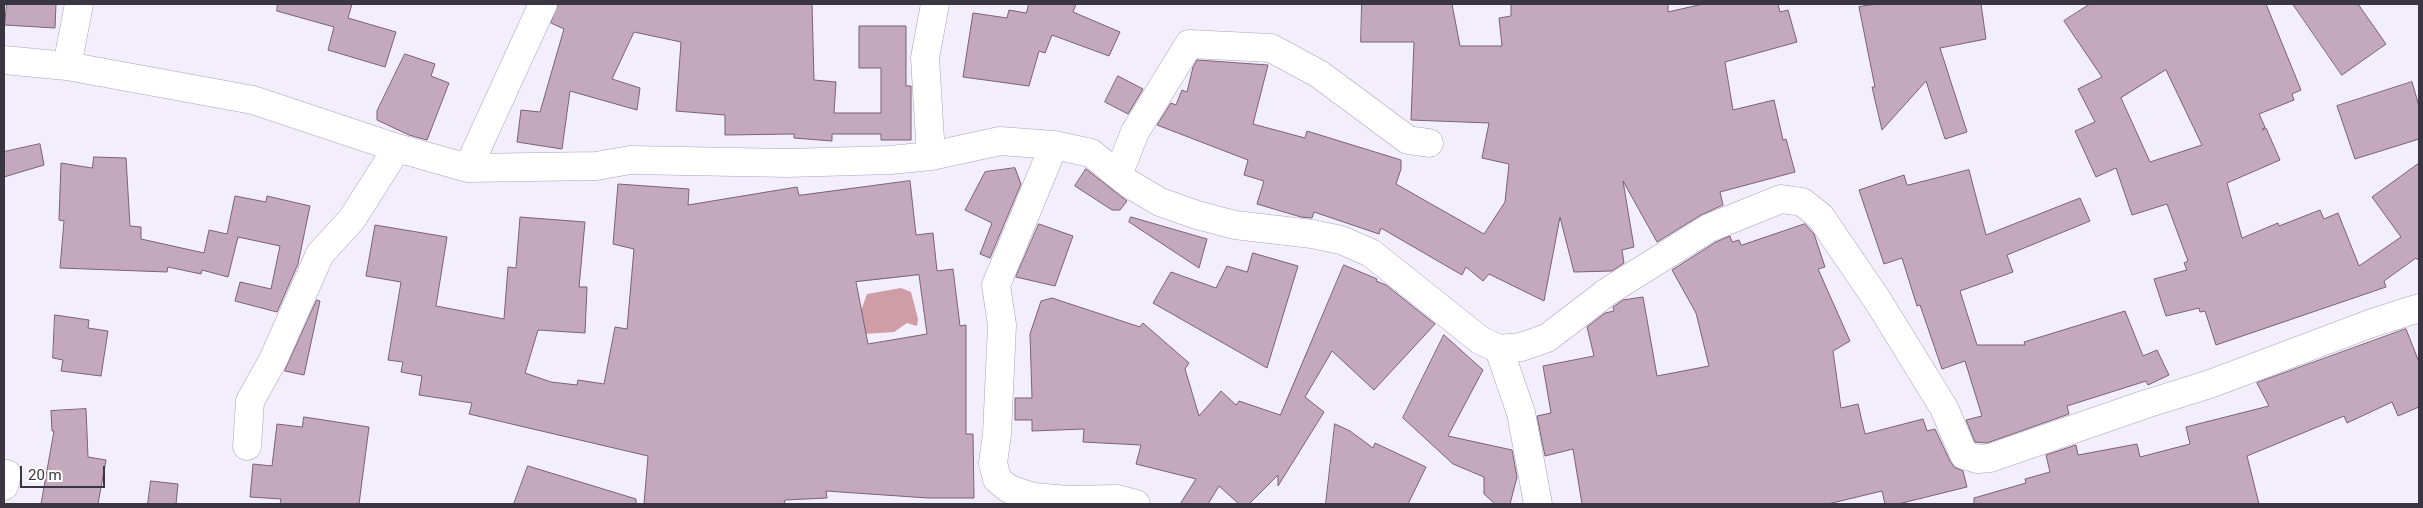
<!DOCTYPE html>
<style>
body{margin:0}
#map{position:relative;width:2423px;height:508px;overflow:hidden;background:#f2eefb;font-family:Roboto,sans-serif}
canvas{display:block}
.frame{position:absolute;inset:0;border:5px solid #393642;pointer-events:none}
.scale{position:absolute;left:20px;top:466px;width:85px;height:22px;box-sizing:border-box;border:2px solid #393642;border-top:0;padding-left:6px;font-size:15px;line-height:18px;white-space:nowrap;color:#393642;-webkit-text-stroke:4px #fefefe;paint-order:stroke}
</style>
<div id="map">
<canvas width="2423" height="508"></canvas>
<div class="frame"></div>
<div class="scale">20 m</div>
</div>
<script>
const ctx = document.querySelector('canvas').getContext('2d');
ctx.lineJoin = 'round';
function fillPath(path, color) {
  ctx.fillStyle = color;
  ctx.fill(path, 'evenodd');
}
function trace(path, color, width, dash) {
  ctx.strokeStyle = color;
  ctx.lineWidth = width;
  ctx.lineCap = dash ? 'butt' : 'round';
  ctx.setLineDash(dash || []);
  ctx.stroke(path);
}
fillPath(new Path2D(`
 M901,288L911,292L918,319L917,326L907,323L894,332L864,334L860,313L867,294Z`), '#ce9da5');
const building = new Path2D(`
 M7,4H56L55,28L5,25Z
 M278,4H352L348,18L396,32L385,67L328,50L334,27L277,11Z
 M558,4H812L814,80L836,82L834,113H881V68H859V26H906V86H911V140H881V134H832V141L794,138V134L725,135V115L676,111L681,42L634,32L612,79L640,88L637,110L570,91L562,149L517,142L521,110L540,112L564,29L551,23Z
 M1029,4H1076L1073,12L1120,32L1109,56L1052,35L1045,53L1039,51L1029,86L963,77L973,13L1007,18L1009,10L1026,13Z
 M1362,4H1452L1460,46H1502L1499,18L1511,16V4H1668V12L1703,4H1778L1780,12L1788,10L1797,42L1725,62L1733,110L1774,100L1783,140L1786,139L1795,172L1720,192L1723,205L1701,215L1657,242L1623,181L1634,247L1622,250L1624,263L1612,271L1574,272L1560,217L1544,301L1489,274L1483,281L1466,267L1462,275L1381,228L1379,234L1314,212L1312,218L1301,217L1257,204L1264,181L1244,175L1248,160L1157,125L1171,103L1176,105L1182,90L1187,92L1193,67L1197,60L1268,65L1253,124L1305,138L1307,131L1401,160V169L1396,184L1484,234L1505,202L1509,164L1482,158L1489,123L1411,120L1414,42H1361Z
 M1877,4H1981L1986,39L1940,48L1967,132L1945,139L1926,81L1882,130L1872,87H1875L1859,7Z
 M2090,4H2266L2301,90L2292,94L2294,100L2259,114L2265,127L2262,130L2266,128L2280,160L2227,183L2242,238L2278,223L2279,226L2320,210L2324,219L2338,213L2359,266L2401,237L2372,197L2419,163V261L2416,258L2384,281L2386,287L2216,345L2205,311L2200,312L2199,308L2166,316L2154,279L2187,270L2184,263L2188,261L2167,204L2132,215L2116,168L2096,177L2075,131L2095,122L2078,89L2102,77L2064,21ZM2166,70L2202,145L2150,162L2121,98Z
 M2293,4H2358L2386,44L2342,75Z
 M405,54L435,64L431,76L449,83L427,140L409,135L377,120V111Z
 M1118,76L1143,89L1128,114L1105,102Z
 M2412,82L2419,106V139L2355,159L2337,106Z
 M40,144L44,165L4,177V152Z
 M94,157L126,158L130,226L141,227V239L204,253L209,230L227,234L235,196L266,202L267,196L310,206L298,264L277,312L235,301L240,282L271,289L280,246L238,237L228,277L202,270L201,274L168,267L167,272L60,268L64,221L59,220L61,163L92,168Z
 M1015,168L1021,184L990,258L980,254L992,223L965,210L985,172Z
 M1086,169L1127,201L1120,210H1112L1075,186Z
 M1969,170L1986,235L2080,198L2090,221L2007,255L2013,272L1960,291L1977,345H2025L2024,342L2125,311L2143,356L2157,350L2169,375L2148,385L2146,381L2067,406L2069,414L1987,443L1975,442L1966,420L1982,416L1965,361L1942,369L1920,305L1917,306L1902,258L1884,264L1859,190L1904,175L1907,185Z
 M910,181L916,235L933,233L937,271L953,269L960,326L966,325V434H973L974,498H928L826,491L827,498L785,500L784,504H644L648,456L469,414L472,403L419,395L422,376L401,372L403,362L388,360L401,282L366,276L375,225L447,237L436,306L504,319L508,267L516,268L520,217L585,222L579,287H587L585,333L538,330L525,373L551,382L577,385L578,380L604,384L615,327L627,329L634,249L613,244L618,184L689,189L688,205L797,187L799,195ZM919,275L927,334L868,344L856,282Z
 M1131,217L1207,239L1199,268L1129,222Z
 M1039,224L1073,236L1055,286L1016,277Z
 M1805,224L1814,234L1825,267L1818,269L1850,341L1833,351L1841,408L1858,404L1865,434L1923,419L1927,431L1935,429L1950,461L1954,467L1963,471L1967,487L1898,504H1885L1882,491L1828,504H1582L1573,449L1545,456L1537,416L1551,413L1543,366L1594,356L1587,327L1605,313L1614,311L1613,307L1623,300L1643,297L1657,376L1709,366L1696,313L1672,270L1716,242L1730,236L1732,242L1739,240L1741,245Z
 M1253,253L1298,266L1267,368L1153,303L1171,272L1216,288L1227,266L1247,272Z
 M1344,265L1377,279L1376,281L1386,285L1435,324L1374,390L1332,351L1305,397L1324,412L1278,486V475L1249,504H1239L1219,486L1208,504H1180L1196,479L1136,464L1141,445L1083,442L1084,429L1032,431V420H1015V398H1032L1030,334L1041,301L1052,298L1140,327L1143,323L1189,363L1185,369L1199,416L1221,391L1236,405L1239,401L1280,415Z
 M317,300L320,301L304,375L285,371Z
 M55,315L89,320L88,328L108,331L101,376L61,371L63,360L53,358Z
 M2406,329L2419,362V407L2398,416L2392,402L2347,423L2344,416L2247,456L2259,504H1974V498L2026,483L2025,479L2050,472L2046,455L2076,445L2078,455L2137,444L2140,457L2190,444L2186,427L2269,406L2257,383Z
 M1444,335L1483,370L1448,436L1512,450L1517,477L1510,504H1495L1484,494V477L1453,464L1403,418Z
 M86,409L88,457L106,460L98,504H41L54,431H52L51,411Z
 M304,417L369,427L359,504H280L281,499L250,497L253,464L272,466L277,424L302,427Z
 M1335,424L1350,431L1373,448L1375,443L1426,467L1408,504H1326Z
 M528,466L636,499V504H514Z
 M151,481L178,484L176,504H148Z`);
fillPath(building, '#c4a8be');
trace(building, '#7a6175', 1);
const minor = new Path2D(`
 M4,60L67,66L253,100L397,148L468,168L596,166L630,160L788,163L890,160L931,156L1000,141L1054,145L1091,153L1128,183L1160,202L1197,215L1235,225L1312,234L1341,240L1371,253L1480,340L1499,349L1521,347L1547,338L1607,292L1709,228L1781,199L1802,202L1820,216L1878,301L1944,408L1964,455L1978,459L1990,458L2146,404L2210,384L2372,323L2419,308
 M67,66L79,4
 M1054,145L996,285L1002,325L997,434L993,463L997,479L1009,489L1033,497L1068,500L1117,499L1136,504
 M931,156L925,58L935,4
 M468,168L543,4
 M1118,175L1135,132L1189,44L1271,48L1319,74L1408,140L1429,143
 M1499,349L1521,413L1538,504
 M247,446L250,401L273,360L320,254L352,219L397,148
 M4,486L7,474`);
trace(minor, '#aaa1bf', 29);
trace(minor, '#fff', 28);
</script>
